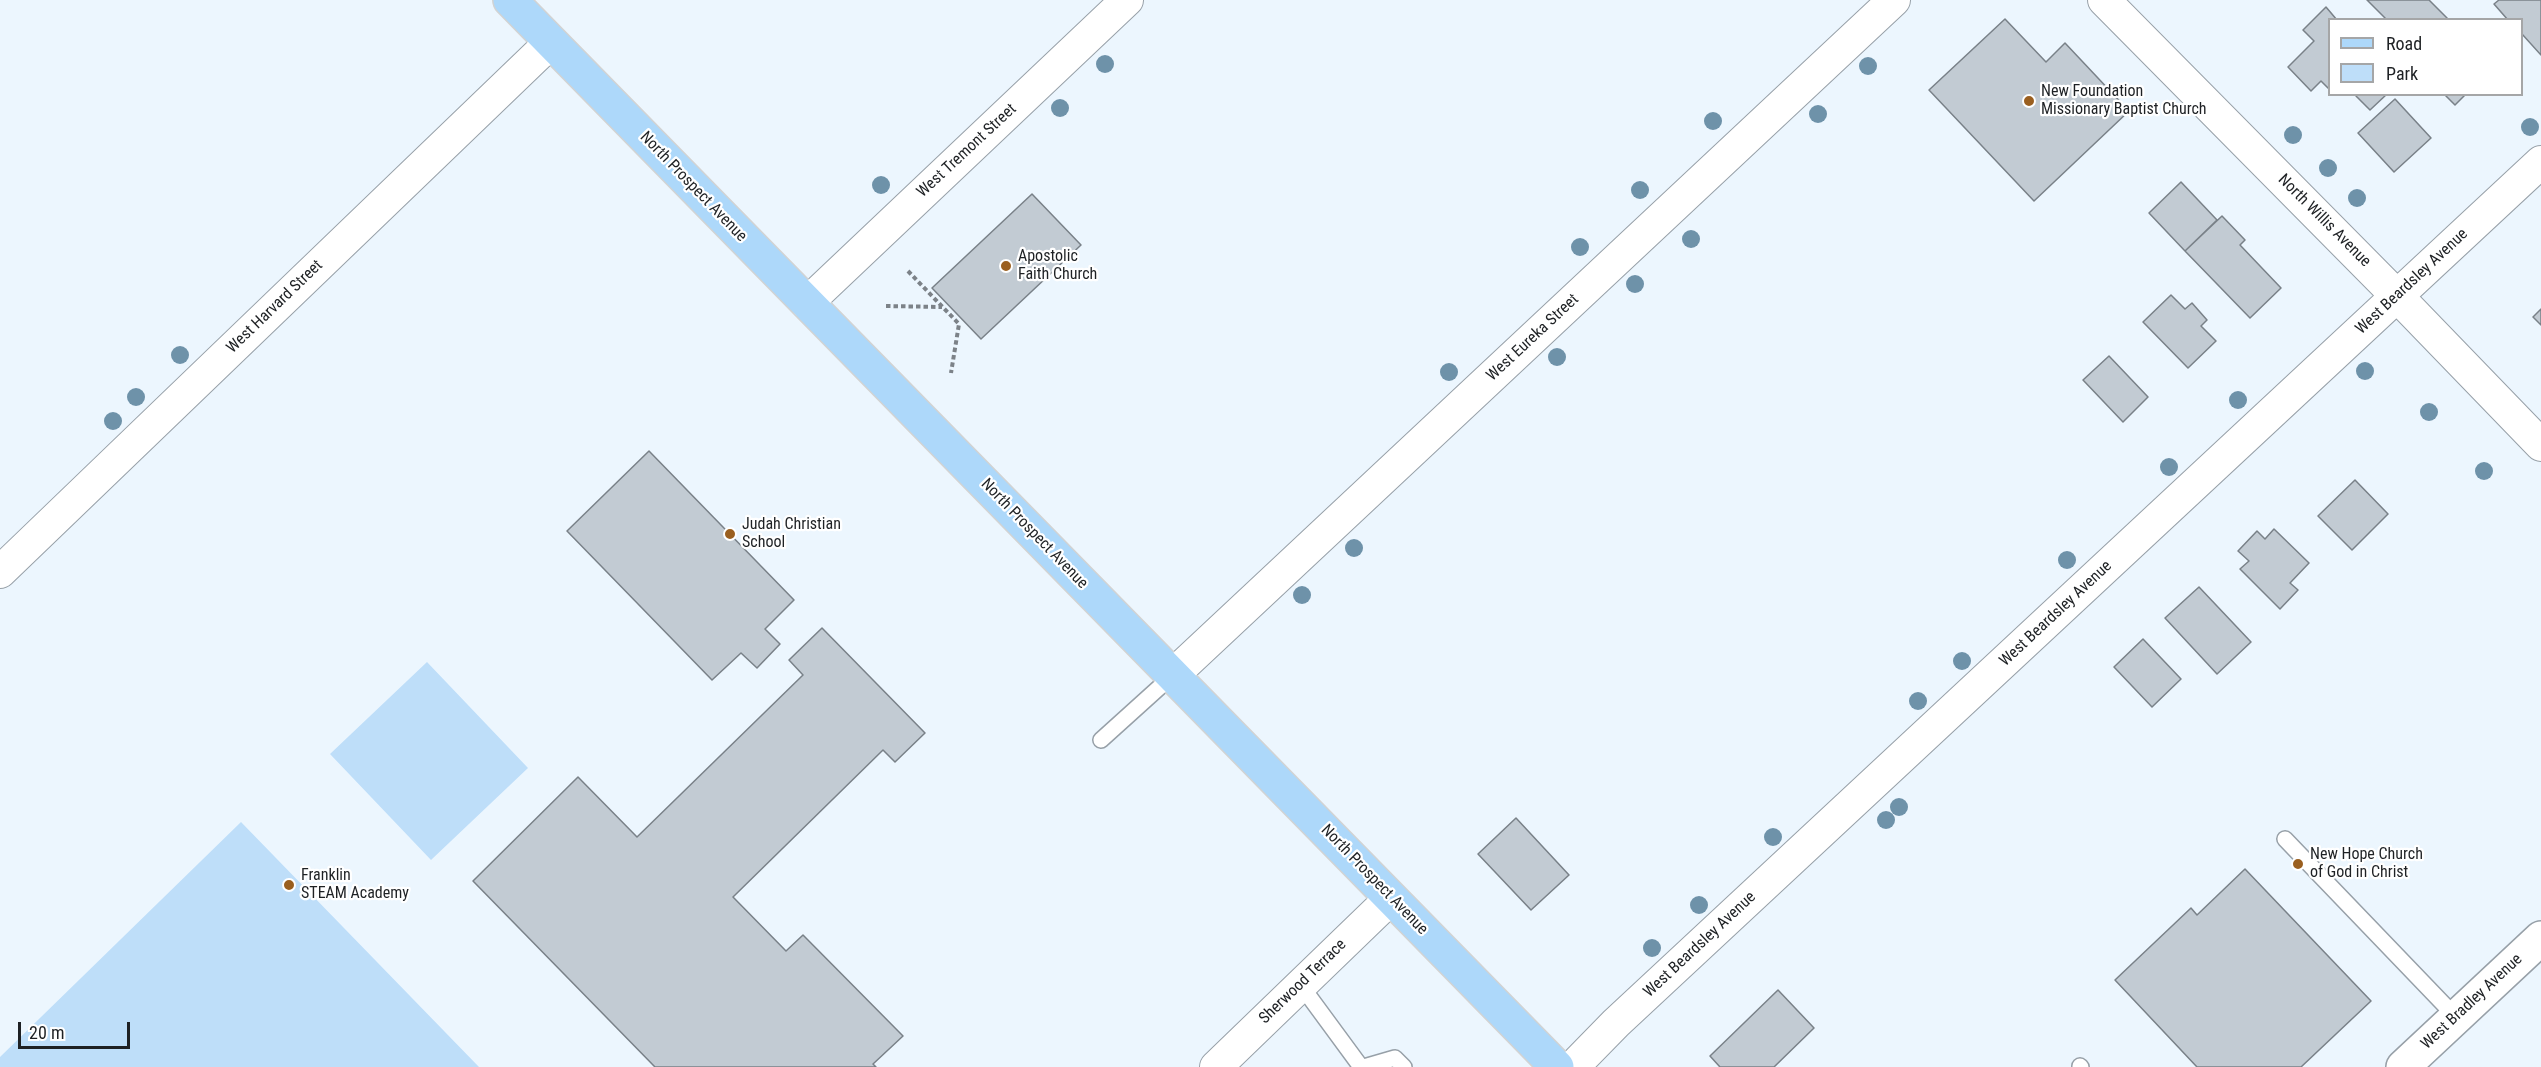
<!DOCTYPE html>
<style>
body{margin:0}
#map{position:relative;width:2541px;height:1067px;overflow:hidden;background:#ecf6fe;font-family:"Roboto Condensed",sans-serif}
canvas{display:block}
.legend{position:absolute;left:2328px;top:18px;width:195px;height:78px;box-sizing:border-box;background:#fff;border:2px solid #a5a6a7;margin:0;padding:8px 10px;list-style:none;font-size:18px;color:#1e2124}
.legend li{display:flex;align-items:center;gap:12px;height:30px}
.legend b{width:30px;border:2px solid #a5a6a7}
.scale{position:absolute;left:18px;top:1022px;width:112px;height:27px;box-sizing:border-box;border:3px solid #1e2124;border-top:0;padding-left:8px;font-size:18px;line-height:21px;white-space:nowrap;color:#1e2124;-webkit-text-stroke:4px #fff;paint-order:stroke}
</style>
<div id="map">
<canvas width="2541" height="1067"></canvas>
<ul class="legend">
<li><b style="height:8px;background:#add8fa"></b>Road</li>
<li><b style="height:16px;background:#bedef9"></b>Park</li>
</ul>
<div class="scale">20 m</div>
</div>
<script>
const ctx = document.querySelector('canvas').getContext('2d');
ctx.lineJoin = 'round';
function fillPath(path, color) {
  ctx.fillStyle = color;
  ctx.fill(path, 'evenodd');
}
function trace(path, color, width, dash) {
  ctx.strokeStyle = color;
  ctx.lineWidth = width;
  ctx.lineCap = dash ? 'butt' : 'round';
  ctx.setLineDash(dash || []);
  ctx.stroke(path);
}
function label(font, color, halo, rows, align = 'center') {
  ctx.font = font + ' "Roboto Condensed",sans-serif';
  ctx.lineWidth = 4.5;
  ctx.setLineDash([]);
  ctx.textBaseline = 'middle';
  ctx.strokeStyle = halo;
  ctx.fillStyle = color;
  for (const [text, x, y, turn = 0] of rows) {
    ctx.save();
    ctx.translate(x, y);
    ctx.rotate((+turn || 0) * Math.PI / 180);
    ctx.textAlign = isNaN(turn) ? turn : align;
    if (halo) ctx.strokeText(text, 0, 0);
    ctx.fillText(text, 0, 0);
    ctx.restore();
  }
}
fillPath(new Path2D(`
 M427,662L528,768L431,860L330,754Z
 M241,822L479,1067H0V1057Z`), '#bedef9');
const building = new Path2D(`
 M2367,0H2429L2449,20H2387Z
 M2499,0H2541V55L2522,34V20H2508L2494,4Z
 M2326,7L2337,20H2330V90L2321,81L2311,91L2288,67L2314,41L2303,30Z
 M2005,19L2046,62L2065,43L2129,111L2034,201L1929,90Z
 M2358,94H2387L2370,110L2356,96Z
 M2444,94H2466L2455,105Z
 M2395,99L2431,138L2394,172L2358,133Z
 M2181,182L2217,220L2185,251L2149,213Z
 M1032,194L1081,245L981,339L932,288Z
 M2222,216L2245,240L2240,245L2281,288L2250,318L2185,251Z
 M2171,295L2185,309L2192,303L2207,320L2201,326L2216,341L2188,368L2143,322Z
 M2541,309V325L2533,317Z
 M2109,356L2148,397L2123,422L2083,380Z
 M649,451L794,600L765,629L780,644L757,668L741,653L712,680L567,531Z
 M2355,480L2388,514L2352,550L2318,516Z
 M2274,529L2309,563L2290,583L2298,590L2280,609L2240,569L2249,561L2238,551L2257,531L2265,539Z
 M2199,587L2251,642L2217,674L2165,618Z
 M822,628L925,733L895,762L883,750L733,897L786,951L803,935L903,1036L873,1064L876,1067H655L473,881L578,777L637,837L803,675L789,660Z
 M2143,639L2181,679L2152,707L2114,667Z
 M1516,818L1569,875L1531,910L1478,854Z
 M2245,869L2371,1001L2301,1067H2197L2115,980L2191,908L2197,915Z
 M1778,990L1814,1028L1774,1067H1720L1710,1056Z`);
fillPath(building, '#c2cbd3');
trace(building, '#798188', 1.5);
const service = new Path2D(`
 M1101,740L1173,675
 M2285,839L2456,1017
 M1300,984L1361,1067
 M2080,1066L2081,1067
 M1364,1067L1395,1058L1404,1067`);
const minor = new Path2D(`
 M2104,0L2397,296L2541,445
 M807,303L1127,0
 M0,572L551,42
 M1173,675L1894,0
 M1216,1067L1391,898
 M1573,1067L1616,1023L2541,162`);
const secondary = new Path2D(`
 M2403,1067L2541,938`);
const primary = new Path2D(`
 M510,0L1557,1067`);
trace(service, '#97a0a8', 18);
trace(minor, '#97a0a8', 34);
trace(secondary, '#97a0a8', 36);
trace(primary, '#d2d3d3', 36);
trace(new Path2D(`
 M908,271L959,324L951,373
 M886,306L942,307`), '#7c8288', 4, [4.5, 3]);
trace(service, '#fff', 15);
trace(minor, '#fff', 32);
trace(secondary, '#fff', 33);
trace(primary, '#add8fa', 33);
ctx.fillStyle = '#6e92a9';
for (const [x, y] of [
 [1105,64],
 [1868,66],
 [1060,108],
 [1818,114],
 [1713,121],
 [2530,127],
 [2293,135],
 [2328,168],
 [881,185],
 [1640,190],
 [2357,198],
 [1691,239],
 [1580,247],
 [1635,284],
 [180,355],
 [1557,357],
 [2365,371],
 [1449,372],
 [136,397],
 [2238,400],
 [2429,412],
 [113,421],
 [2169,467],
 [2484,471],
 [1354,548],
 [2067,560],
 [1302,595],
 [1962,661],
 [1918,701],
 [1899,807],
 [1886,820],
 [1773,837],
 [1699,905],
 [1652,948]
]) {
  ctx.beginPath();
  ctx.arc(x, y, 9, 0, 2 * Math.PI);
  ctx.fill();
}
for (const [x, y, r, color] of [
 [2029,101,6,"#9a5f1f"],
 [1006,266,6,"#9a5f1f"],
 [730,534,6,"#9a5f1f"],
 [2298,864,6,"#9a5f1f"],
 [289,885,6,"#9a5f1f"]
]) {
  const dot = new Path2D();
  dot.arc(x, y, r, 0, 2 * Math.PI);
  ctx.fillStyle = color;
  ctx.fill(dot);
  trace(dot, '#fff', 2);
}
label('16px', '#1e2124', '#fff', [
 ["New Foundation",2041,92],
 ["Missionary Baptist Church",2041,110],
 ["Apostolic",1018,257],
 ["Faith Church",1018,275],
 ["Judah Christian",742,525],
 ["School",742,543],
 ["New Hope Church",2310,855],
 ["of God in Christ",2310,873],
 ["Franklin",301,876],
 ["STEAM Academy",301,894]
], 'left');
label('16px', '#1e2124', '#fff', [
 ["West Tremont Street",967,151,-43],
 ["North Prospect Avenue",693,187,46],
 ["North Willis Avenue",2324,221,45],
 ["West Beardsley Avenue",2412,282,-43],
 ["West Harvard Street",275,307,-44],
 ["West Eureka Street",1533,338,-43],
 ["North Prospect Avenue",1034,534,46],
 ["West Beardsley Avenue",2056,614,-43],
 ["North Prospect Avenue",1374,880,46],
 ["West Beardsley Avenue",1700,945,-43],
 ["Sherwood Terrace",1303,982,-44],
 ["West Bradley Avenue",2472,1002,-43]
]);
</script>
